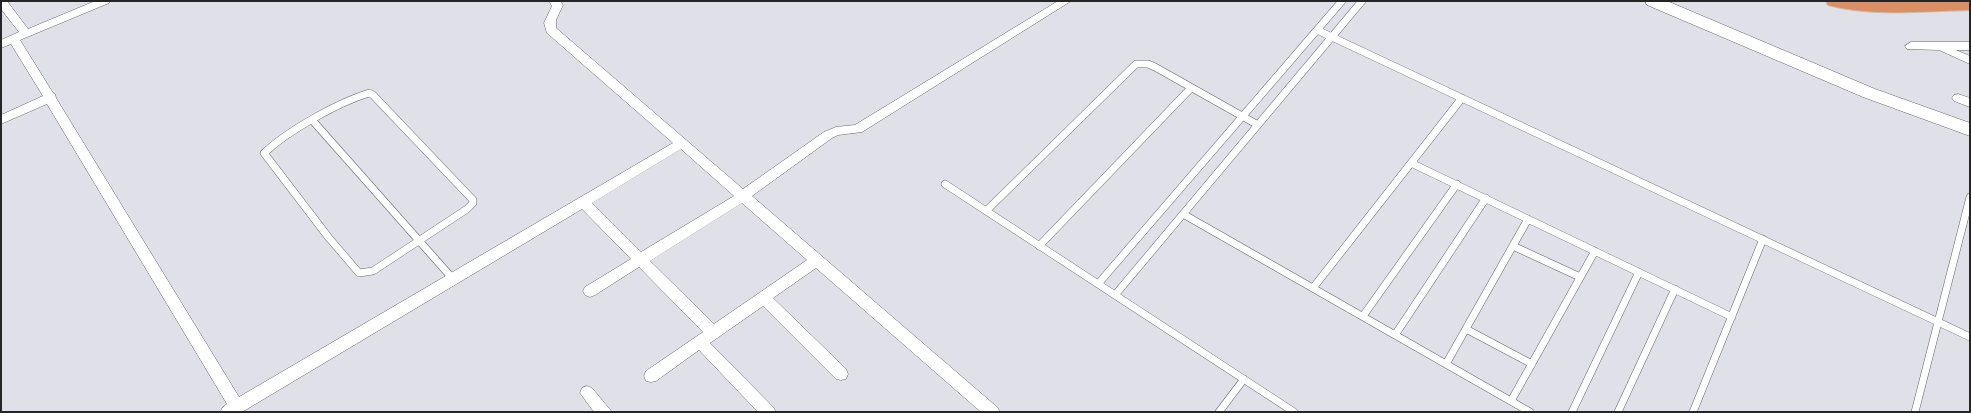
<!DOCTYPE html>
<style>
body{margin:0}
#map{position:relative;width:1971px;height:413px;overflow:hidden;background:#e0e0e8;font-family:"Noto Sans",sans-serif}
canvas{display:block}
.frame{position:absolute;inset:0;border:2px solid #252528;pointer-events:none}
</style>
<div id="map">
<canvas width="1971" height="413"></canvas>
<div class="frame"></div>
</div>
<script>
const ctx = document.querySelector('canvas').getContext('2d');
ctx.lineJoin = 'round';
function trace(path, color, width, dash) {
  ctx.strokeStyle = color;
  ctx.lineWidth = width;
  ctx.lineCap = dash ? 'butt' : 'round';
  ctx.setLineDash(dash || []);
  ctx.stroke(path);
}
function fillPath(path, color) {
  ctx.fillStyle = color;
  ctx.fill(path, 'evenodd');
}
const lane = new Path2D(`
 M1317,30L1970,337
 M369,93L373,95L473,200V203L467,209L373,271L359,273L329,238L264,153C289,130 337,103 369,93Z
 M313,121L453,279
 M1411,163L1732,317
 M945,184L1294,412
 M986,211L1136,64H1148L1155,67L1258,125
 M1183,214L1530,412
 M1039,246L1191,88
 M1513,246L1580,277
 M1098,284L1342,1
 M1313,288L1462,98
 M1115,295L1362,1
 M1363,316L1457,184
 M1466,329L1532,364
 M1395,335L1486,198
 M1446,364L1528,219
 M1511,401L1595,251
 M1219,412L1244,379
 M1572,412L1639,272
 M1618,412L1675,289
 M1693,412L1763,239
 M1915,412L1970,197`);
const street = new Path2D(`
 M1,1H7L28,29L95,1H110L109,3L20,40L53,93L55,94L56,98L239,397L673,143L547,33L544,23L552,6L549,1H560L563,5L556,20V28L743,189L824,132L836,127L855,125L1058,1H1071L862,132L838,135L832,138L752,196L997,407L1000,412H981L816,268L773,298L846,369L848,374L846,379L841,380L836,379L763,306L710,343L773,407L776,412H758L699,350L656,381L651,382L646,381L644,376L646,371L703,332L639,267L595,295L590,297L585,295L583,291L585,287L631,259L582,209L242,412H220L223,407L227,404L47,104L1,124V115L43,96L11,44L1,48V40L19,32L1,9ZM681,149L734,196L641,252L592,203ZM742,203L807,260L714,324L650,261Z
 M1911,42H1970V50H1956L1970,56V64L1939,50L1907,49L1905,46Z
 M1958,94L1970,98V107L1954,101L1952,98L1954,95Z
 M587,386L592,388L612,412H594L580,393L582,388Z`);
const secondary = new Path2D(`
 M1645,1H1667L1875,89L1970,123V136L1863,97L1647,5Z`);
const highway = new Path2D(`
 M1826,1H1970V10C1924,11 1873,17 1828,5Z`);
trace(lane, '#64646b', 8);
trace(street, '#64646b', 1);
trace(secondary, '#64646b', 1);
trace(highway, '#bebebe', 2);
trace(lane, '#fff', 7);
fillPath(street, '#fff');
fillPath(secondary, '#fff');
fillPath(highway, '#da8f65');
</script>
